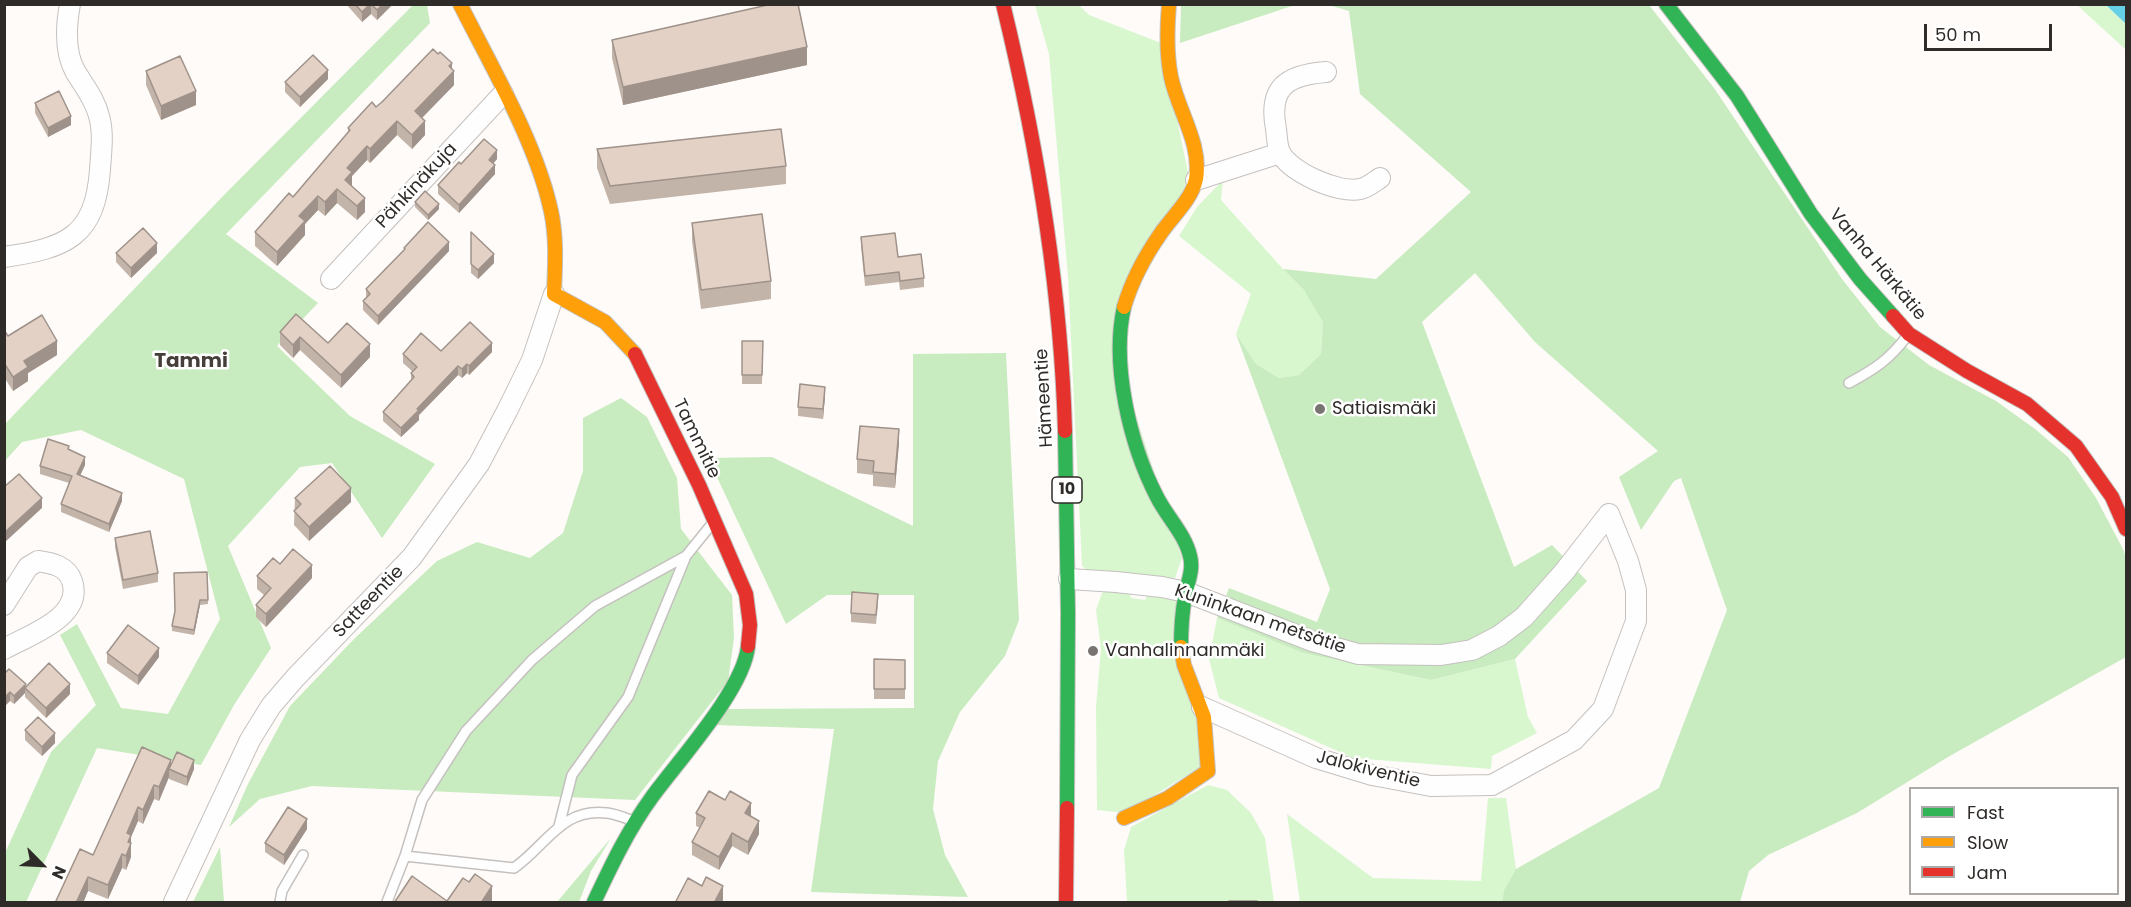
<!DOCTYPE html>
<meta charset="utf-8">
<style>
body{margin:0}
#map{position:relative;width:2131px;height:907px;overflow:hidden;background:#fefbf9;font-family:Poppins,sans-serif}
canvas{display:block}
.frame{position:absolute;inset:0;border:6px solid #2f2b29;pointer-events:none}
.legend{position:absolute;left:1909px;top:787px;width:210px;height:108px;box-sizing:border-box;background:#fff;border:2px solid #acaaa9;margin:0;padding:8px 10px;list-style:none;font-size:18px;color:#2f2b29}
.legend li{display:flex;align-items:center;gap:12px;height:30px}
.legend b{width:30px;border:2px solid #acaaa9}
.north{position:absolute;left:12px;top:835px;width:60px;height:60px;-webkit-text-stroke:4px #fff;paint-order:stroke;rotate:114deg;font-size:16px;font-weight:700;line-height:24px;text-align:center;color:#2f2b29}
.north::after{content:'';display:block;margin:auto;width:21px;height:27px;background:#2f2b29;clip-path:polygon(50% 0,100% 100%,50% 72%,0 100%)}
.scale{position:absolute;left:1924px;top:24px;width:128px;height:27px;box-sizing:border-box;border:3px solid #2f2b29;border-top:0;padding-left:8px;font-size:18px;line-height:21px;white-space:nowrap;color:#2f2b29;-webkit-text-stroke:4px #fff;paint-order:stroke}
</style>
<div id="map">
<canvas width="2131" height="907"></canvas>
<div class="frame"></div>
<ul class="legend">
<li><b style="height:8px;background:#30b455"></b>Fast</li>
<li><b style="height:8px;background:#ff9f0a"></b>Slow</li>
<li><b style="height:8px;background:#e5322d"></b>Jam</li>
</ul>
<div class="north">N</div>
<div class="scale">50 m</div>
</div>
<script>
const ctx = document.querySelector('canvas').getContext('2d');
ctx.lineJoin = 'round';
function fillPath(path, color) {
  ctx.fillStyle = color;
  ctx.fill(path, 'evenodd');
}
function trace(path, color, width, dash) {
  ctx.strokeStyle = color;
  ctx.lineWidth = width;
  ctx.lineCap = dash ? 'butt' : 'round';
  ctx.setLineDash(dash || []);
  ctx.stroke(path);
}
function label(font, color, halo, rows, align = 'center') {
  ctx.font = font + ' Poppins,sans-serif';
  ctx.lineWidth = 5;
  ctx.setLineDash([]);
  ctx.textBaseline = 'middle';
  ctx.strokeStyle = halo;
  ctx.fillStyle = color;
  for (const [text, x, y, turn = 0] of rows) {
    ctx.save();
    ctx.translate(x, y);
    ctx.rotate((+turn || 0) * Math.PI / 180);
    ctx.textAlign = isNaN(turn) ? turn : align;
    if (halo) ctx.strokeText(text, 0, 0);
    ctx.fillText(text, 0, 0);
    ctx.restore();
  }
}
fillPath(new Path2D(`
 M1035,5H1079L1089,15L1161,43L1189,177L1112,342L1182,558L1175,578L1162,579L1092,575L1082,566L1068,277L1049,54Z
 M2077,5H2106L2126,24V50Z
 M1223,180L1221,200L1283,269L1304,290L1317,308L1323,322L1321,354L1299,375L1279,378L1256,364L1236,334L1251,294L1179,236L1197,207Z
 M1112,586L1129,590L1131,598L1145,600L1148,593L1175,598L1197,707L1200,767L1126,813L1097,810L1096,707L1101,649L1096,610L1102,593Z
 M1217,618L1303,653L1431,680L1515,659L1528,717L1537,733L1492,756L1491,769L1353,758L1219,698L1209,659Z
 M1208,785L1227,790L1251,813L1265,838L1274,902H1127L1124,850L1131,827Z
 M1488,798H1506L1516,869L1504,890L1502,902H1300L1287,814L1373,878L1481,881Z`), '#d8f7cf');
fillPath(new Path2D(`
 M413,5H427L430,23L226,234L318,303L277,346L350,416L435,464L382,538L332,463L300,467L228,546L271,648L234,705L201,765L97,748L26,902H5V853L51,752L96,705L60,635L77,624L121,708L168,714L220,619L184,479L81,430L22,442L5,461V424L224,195Z
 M1181,5H1295L1180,43Z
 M1329,5H1649L1714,88L1842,279L1880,327L1929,365L1996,401L2035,429L2068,457L2096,498L2124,551L2126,561V657L1948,757L1857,813L1768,855L1749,871L1740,902H1502L1504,890L1516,869L1659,788L1727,610L1681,478L1674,481L1641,530L1619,477L1658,451L1535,342L1475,273L1422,322L1514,567L1552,545L1587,581L1515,659L1431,680L1303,653L1217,618L1229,588L1317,622L1330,589L1236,334L1256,364L1279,378L1299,375L1321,354L1323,322L1304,290L1283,269L1376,279L1471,192L1360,94L1349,11Z
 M1006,353L1019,620L1005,656L960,712L938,761L933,809L945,855L968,897L811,892L834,729L715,725L726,709L914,708V595H827L786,624L708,458L772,457L913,526V354Z
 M621,398L647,417L677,478L681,529L732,595L734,638L728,681L635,800L312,786L260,799L229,827L248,784L290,706L355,638L437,561L477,542L530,558L563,533L583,471V418Z
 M611,838L591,871L579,902H557Z
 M220,847L224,902H193Z`), '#c8ebbf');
fillPath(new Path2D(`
 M2106,5H2126V24Z`), '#65d0e6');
const lane = new Path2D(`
 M1849,383C1875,369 1890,359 1907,336
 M559,826L572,775L628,697L686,556
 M405,856L514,868C546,846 562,807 607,813C616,814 625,818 634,821
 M280,902L282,891L303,855
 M387,902L405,856L422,800L466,731L532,660L595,606L686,556L711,525`);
const street = new Path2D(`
 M1326,72C1287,75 1268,87 1276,129C1277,136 1277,146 1280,152C1289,172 1339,194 1360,189C1367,188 1374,182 1380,178
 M1196,180L1280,153
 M4,257C66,248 95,237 100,170C101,152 104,133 99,116C95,99 84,86 75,71C64,51 66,26 70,4
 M331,279L503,94
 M1069,579L1116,582L1162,587L1186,592L1312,641L1358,654L1441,655L1472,650L1499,636L1524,617L1564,572L1609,514
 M4,605L28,567L38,561C52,563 67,566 72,581C84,617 29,635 4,649
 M1202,707L1316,758L1372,775L1431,786L1492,785L1574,740L1603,709L1636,621V590L1628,561L1609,514
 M174,902L250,740L271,706L296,677L412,557L479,464L507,411L532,360L554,294`);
const fast = new Path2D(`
 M1666,4L1737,96L1811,214L1860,279L1893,316
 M1124,307C1111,365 1130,445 1157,497C1167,517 1185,534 1190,556C1194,570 1187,583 1185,597C1182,613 1181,630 1181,647
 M1065,431L1068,613L1067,808
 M594,902C611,866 628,830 652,797C679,760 744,689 748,646`);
const slow = new Path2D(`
 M460,4C492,68 536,142 551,211C557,238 555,267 554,294L605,322L635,354
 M1124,307C1132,280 1145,256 1161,233C1172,217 1192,199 1196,179C1202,144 1178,111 1171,77C1166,53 1167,28 1169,4
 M1124,818L1168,798L1208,771L1204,717L1184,665L1181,647`);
const jam = new Path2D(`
 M1003,4C1037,144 1061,287 1065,431
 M1893,316L1909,334L1967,371L2027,404L2076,446L2112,497L2126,529
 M635,354L699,485L746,594L750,625L748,646
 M1066,902L1067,808`);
trace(lane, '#c4c1bf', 12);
trace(street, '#c4c1bf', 22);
trace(fast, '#c4c1bf', 16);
trace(slow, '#c4c1bf', 16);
trace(jam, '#c4c1bf', 16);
trace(lane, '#fffefe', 9);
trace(street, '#fffefe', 20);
trace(fast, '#30b455', 14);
trace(slow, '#ff9f0a', 14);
trace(jam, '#e5322d', 14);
fillPath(new Path2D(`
 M346,4H392V5L377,20L371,14L362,22Z
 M612,40L807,65L623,105L612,58Z
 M452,69L454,85L422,118L425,135L412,149L397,135L370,163L367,160L352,176V186L365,212L357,220L337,203L325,216L318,210L305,224V235L277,266L255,246V232L293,197L348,133V128L376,107Z
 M146,71L196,105L161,120L146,85Z
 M328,79L300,107L285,92V82Z
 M35,103L71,125L48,137L35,113Z
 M597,149L786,166V184L610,204L597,168Z
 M497,159L493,164L495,174L459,213L438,194V185L461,164Z
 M415,202L439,209L428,220L415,207Z
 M692,223L771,281V299L701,309L692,241Z
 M471,232L494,263L478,279L471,273Z
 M861,237L898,257L924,278V287L900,290L899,282L865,286L861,246Z
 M404,248L449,251L378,325L363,310V301L366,298V289L404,250Z
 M116,253H157L131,278L116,262Z
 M4,330L8,336L57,355L28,373V381L13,391L4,377Z
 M280,332L328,343L370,357L341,388L300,350L293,358L280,345Z
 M742,341H763L762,384H742Z
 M441,351L492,352L469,375L467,373L462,378L458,375L419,415V420L401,437L383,421V412L411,380V373L413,372L403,363V354Z
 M825,396L823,419L798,416V407Z
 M899,443L895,488L873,486V475L857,473V459Z
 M69,450L85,465L80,476L122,501L109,532L61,512V504L69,483L40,474V466Z
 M295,498L351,502L309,541L294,525Z
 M115,538L158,573V582L123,589L115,547Z
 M280,564L312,578L266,627L256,617V605L264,595L257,589V576Z
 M207,572L208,604L200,605L194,635L172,631V626Z
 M878,604L876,624L851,622V613Z
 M107,653L159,657L138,685L107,663Z
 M874,659L905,660V699H874Z
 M4,674L26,687L70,694L46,718L25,697V693L14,704L10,701Z
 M25,730L55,743L42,756L25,740Z
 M142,747L171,766L194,769L187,786L169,779V777L159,801L154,799L143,824L138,821L131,837V857L126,870L122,868L108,899L88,891L83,903H55L93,855Z
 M696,813L751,815L759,834L748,855L732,846L719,870L692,855V842L700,828L696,826Z
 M307,829L284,865L265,852V843Z`), '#c3b4a9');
fillPath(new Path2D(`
 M371,4V14L362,22V12Z
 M383,4H392V5L377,20V10Z
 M807,47V65L623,105V87Z
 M452,63V73L454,71V85L415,125V111Z
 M328,70V79L300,107V97Z
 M196,91V105L161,120V106Z
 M71,116V125L48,137V128Z
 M397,121V135L370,163V149Z
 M425,121V135L412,149V135Z
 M367,146V160L352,176V186L345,180L347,168Z
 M497,150V159L489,168V160Z
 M495,165V174L459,213V205Z
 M337,189V203L325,216V202Z
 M318,196V210L305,224V235L277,266V252L299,216Z
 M365,198V212L357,220V206Z
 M439,204V209L428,220V215Z
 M449,242V251L378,325V316Z
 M157,243V253L131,278V268Z
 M494,254V263L478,279V270Z
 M300,337V350L293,358V345Z
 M57,341V355L28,373V381L13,391V377L24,361Z
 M492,343V352L469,375V366Z
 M370,344V357L341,388V375Z
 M467,364V373L462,378V369Z
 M458,366V375L419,415V420L401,437V428L417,409Z
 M825,387V396L823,419V409Z
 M899,429V443L895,488V474Z
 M85,457V465L77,482V474Z
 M351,488V502L309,541V527Z
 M122,493V501L109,532V524Z
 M42,498V508L4,543V533Z
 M312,565V578L266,627V614Z
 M200,600V605L194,635V630Z
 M159,648V657L138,685V676Z
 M26,684L25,693L14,704V696Z
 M70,684V694L46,718V708Z
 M10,692V701L4,707V698Z
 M55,733V743L42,756V747Z
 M171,760V770L169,769V777L159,801V787Z
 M194,760V769L187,786V777Z
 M154,785V799L143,824V810Z
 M751,803V815L745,826V813Z
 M138,807V821L131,837V857L126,870L127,833Z
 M307,819V829L284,865V855Z
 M759,821V834L748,855V842Z
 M732,833V846L719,870V857Z
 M122,854V868L108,899V885Z
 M88,877V891L83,903H76Z
 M492,886V903H481Z
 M723,886V900L722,903H714Z`), '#9f928a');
const building = new Path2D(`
 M355,4H370L362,12Z
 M371,4H383L377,10Z
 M772,4H798L807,47L623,87L612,40Z
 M433,49L438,54L440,52L452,63L449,66L454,71L415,111L425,121L412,135L397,121L370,149L367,146L347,168L352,172L345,180L365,198L357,206L337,189L325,202L318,196L299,216L305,221L277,252L255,232L289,193L293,197L350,130L348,128L372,102L376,107L382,102Z
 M313,55L328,70L300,97L285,82Z
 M180,56L196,91L161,106L146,71Z
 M59,91L71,116L48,128L35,103Z
 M781,129L786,166L610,186L597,149Z
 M484,139L497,150L489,160L495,165L459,205L438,185L459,162L461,164Z
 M425,191L439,204L428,215L415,202Z
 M762,214L771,281L701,290L692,223Z
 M428,222L449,242L378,316L363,301L370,294L366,289L405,249L404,248Z
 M143,228L157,243L131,268L116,253Z
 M471,232L494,254L478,270L471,264Z
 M895,233L898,257L921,254L924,278L900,281L899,272L865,276L861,237Z
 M296,314L328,343L347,323L370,344L341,375L300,337L293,345L280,332Z
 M42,315L57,341L24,361L28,367L13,377L4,363V330L8,336Z
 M470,322L492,343L469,366L467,364L462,369L458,366L417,409L419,410L401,428L383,412L414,377L411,373L417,367L403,354L421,333L441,351Z
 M742,341H763L762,375H742Z
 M800,384L825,387L823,409L798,407Z
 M860,426L899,429L895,474L873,472L874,461L857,459Z
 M48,439L69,446L68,449L85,457L77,474L122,493L109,524L61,504L72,476L40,466Z
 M330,466L351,488L309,527L294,511L301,504L295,498Z
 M19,474L42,498L4,533V487Z
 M150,531L158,573L123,580L115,538Z
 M293,549L312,565L266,614L256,605L271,588L257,576L273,558L280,564Z
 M207,572L208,600H200L194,630L172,626L175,611L174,573Z
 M852,592L878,594L876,615L851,613Z
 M128,625L159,648L138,676L107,653Z
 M874,659L905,660V689H874Z
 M49,663L70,684L46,708L25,688Z
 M9,669L26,684L14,696L10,692L4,698V674Z
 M38,717L55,733L42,747L25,730Z
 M142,747L171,760L159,787L154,785L143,810L138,807L127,833L131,835L128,842L131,843L126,856L122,854L108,885L88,877L76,903H55L80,849L93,855Z
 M177,752L194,760L187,777L169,769Z
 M709,791L725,800L730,791L751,803L745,813L759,821L748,842L732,833L719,857L692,842L705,818L696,813Z
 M288,807L307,819L284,855L265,843Z
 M475,874L492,886L481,903H394L412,876L447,901L463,878L469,882Z
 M706,877L723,886L714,903H675L688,878L702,886Z
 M1229,901H1257V903H1229Z`);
fillPath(building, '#e3d1c5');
trace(building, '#9f928a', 1.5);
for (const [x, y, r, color] of [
 [1320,409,6,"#777472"],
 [1093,651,6,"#777472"]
]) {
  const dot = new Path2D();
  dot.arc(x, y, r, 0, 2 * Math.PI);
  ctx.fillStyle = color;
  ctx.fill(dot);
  trace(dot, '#fff', 2);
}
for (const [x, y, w] of [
 [1067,490,30]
]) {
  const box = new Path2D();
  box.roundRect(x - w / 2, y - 13, w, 26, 4.5);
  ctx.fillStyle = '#fff';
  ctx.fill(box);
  trace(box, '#2f2b29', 1.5);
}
label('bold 16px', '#2f2b29', null, [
 ["10",1067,490]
]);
label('18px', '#2f2b29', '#fff', [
 ["Pähkinäkuja",417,186,-47],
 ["Vanha Härkätie",1877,265,50],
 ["Hämeentie",1045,398,-93],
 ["Tammitie",696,439,64],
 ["Satteentie",369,602,-46],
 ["Kuninkaan metsätie",1260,620,19],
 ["Jalokiventie",1368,770,14]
]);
label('18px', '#2f2b29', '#fff', [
 ["Satiaismäki",1332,409],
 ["Vanhalinnanmäki",1105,651]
], 'left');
label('bold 20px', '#463e39', '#fff', [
 ["Tammi",191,362]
]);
</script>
